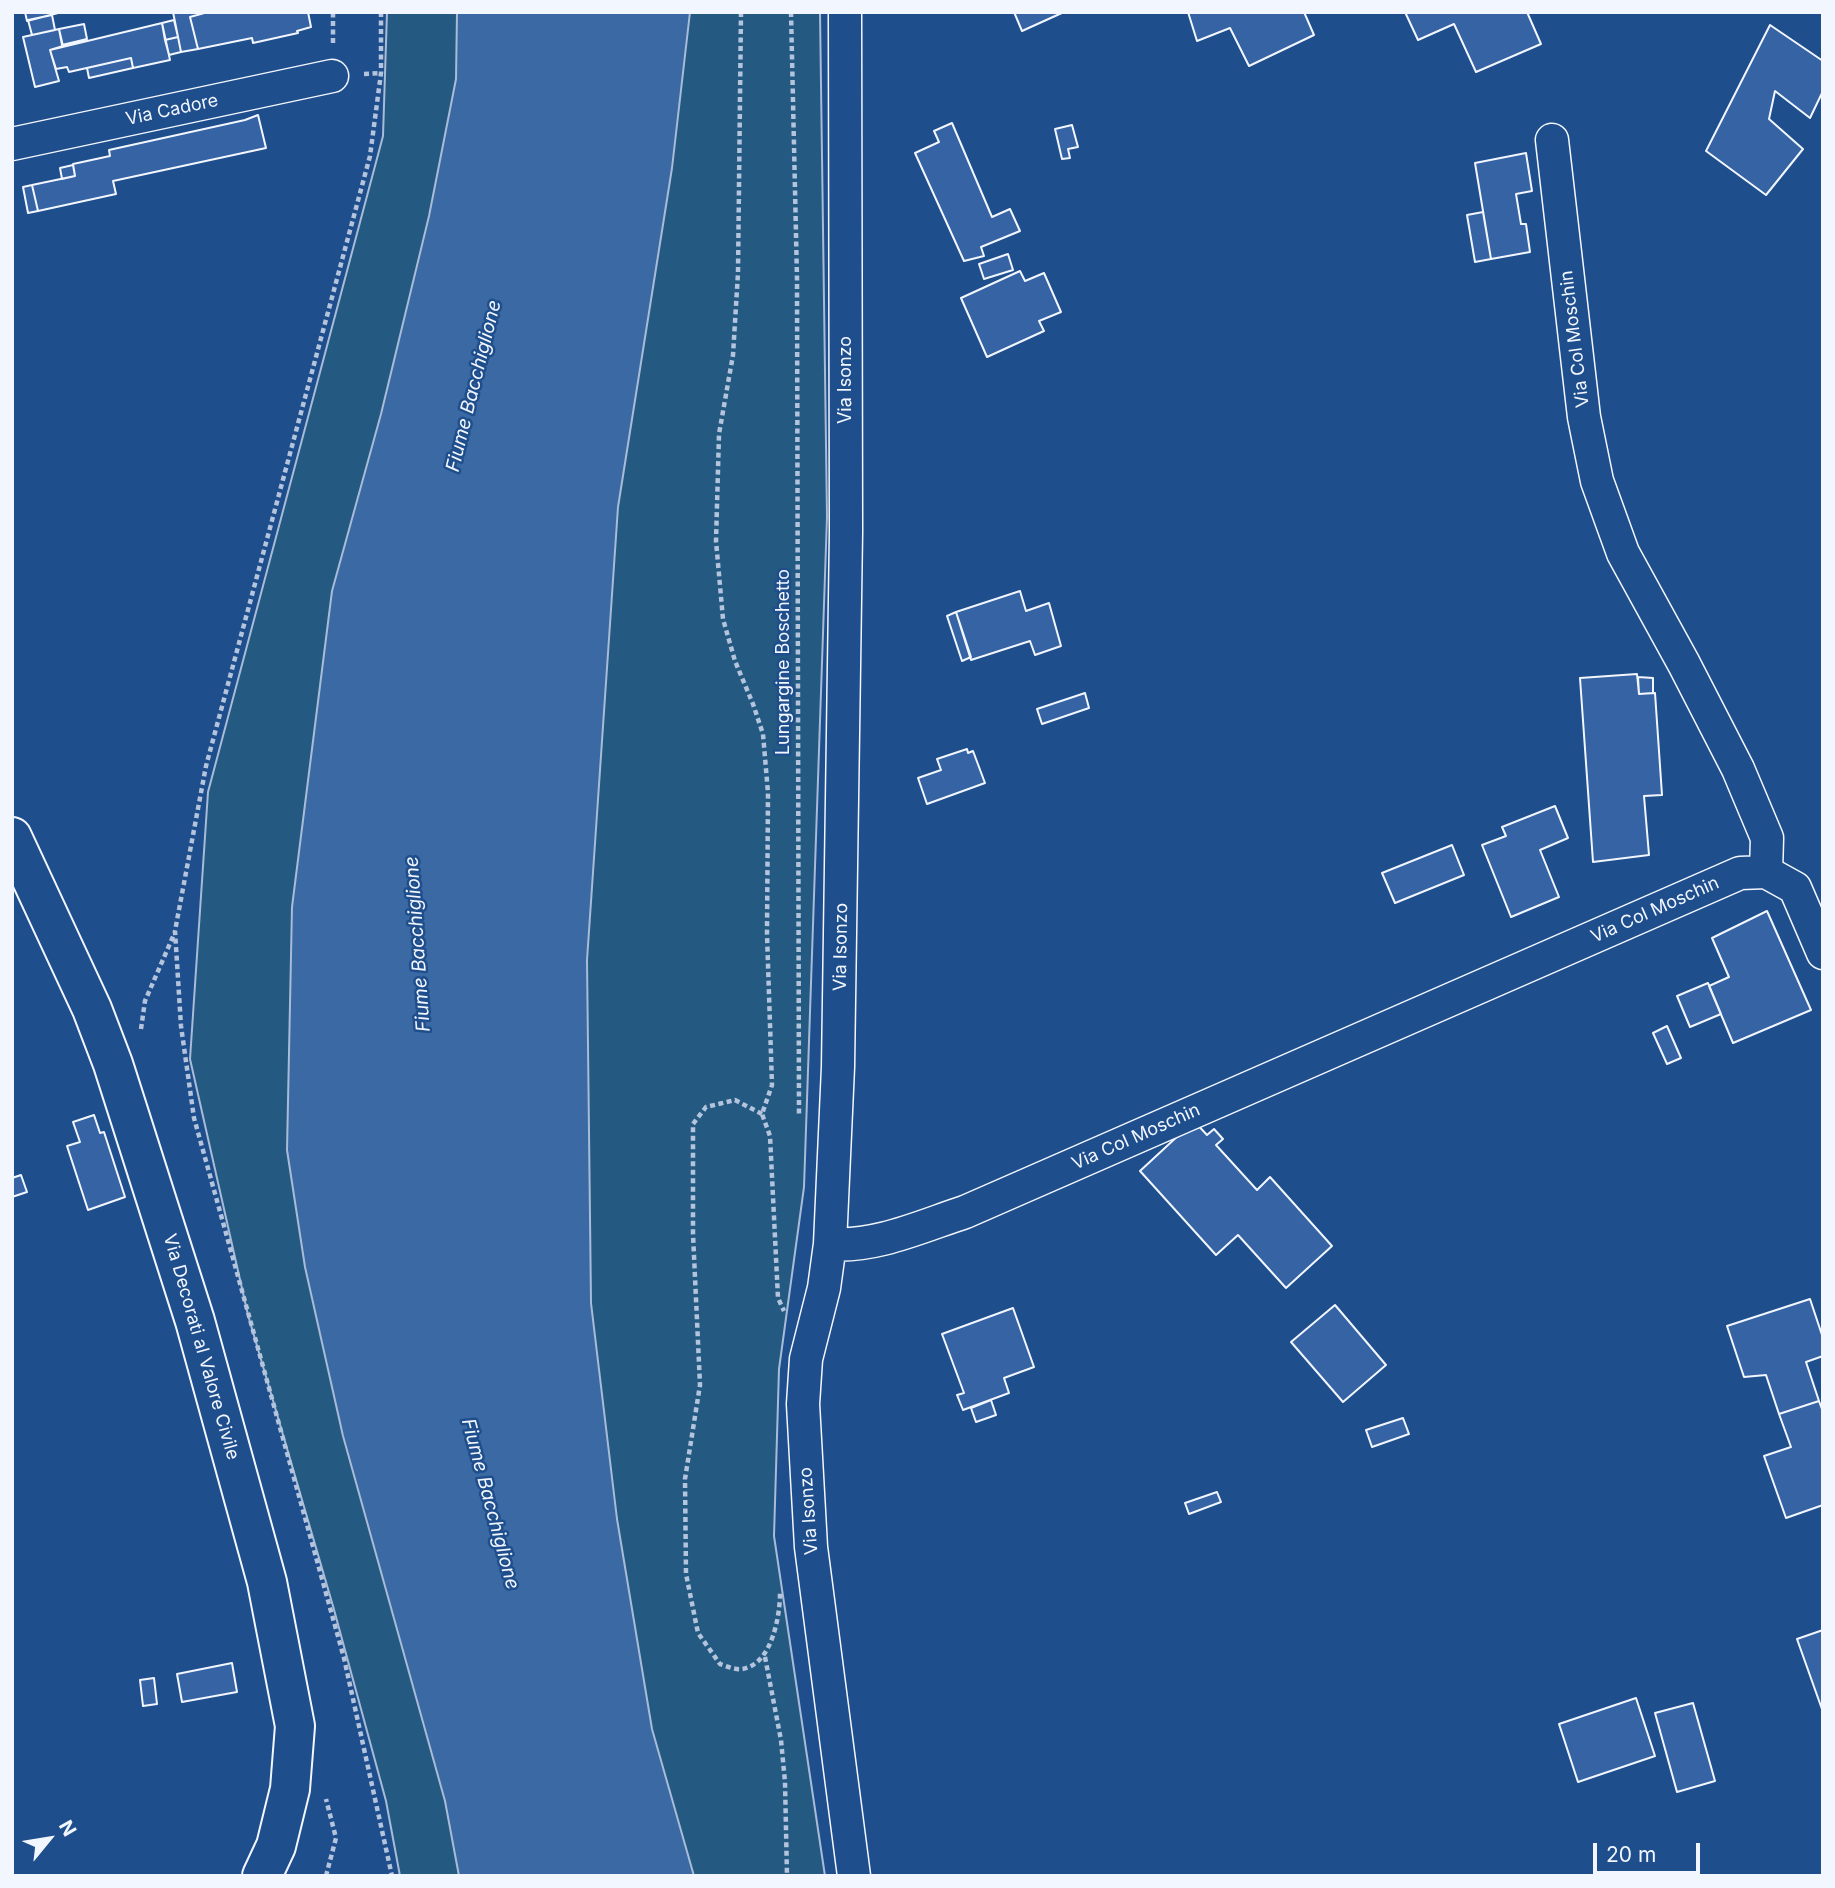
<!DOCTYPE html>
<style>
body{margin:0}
#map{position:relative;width:1835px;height:1888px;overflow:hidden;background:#1f4e8c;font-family:Inter,sans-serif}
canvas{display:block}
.frame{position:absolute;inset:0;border:14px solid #f2f6ff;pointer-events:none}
.north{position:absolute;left:14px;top:1804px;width:70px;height:70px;-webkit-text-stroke:5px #1f4e8c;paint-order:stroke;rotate:60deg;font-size:19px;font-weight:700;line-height:28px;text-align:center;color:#f2f6ff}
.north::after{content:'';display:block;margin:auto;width:24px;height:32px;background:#f2f6ff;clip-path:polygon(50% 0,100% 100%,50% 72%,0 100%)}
.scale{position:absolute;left:1593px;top:1843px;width:107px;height:32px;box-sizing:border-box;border:4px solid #f2f6ff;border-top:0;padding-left:9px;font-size:21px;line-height:24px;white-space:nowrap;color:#f2f6ff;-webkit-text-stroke:5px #1f4e8c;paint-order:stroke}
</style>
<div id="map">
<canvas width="1835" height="1888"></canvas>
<div class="frame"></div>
<div class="north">N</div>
<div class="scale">20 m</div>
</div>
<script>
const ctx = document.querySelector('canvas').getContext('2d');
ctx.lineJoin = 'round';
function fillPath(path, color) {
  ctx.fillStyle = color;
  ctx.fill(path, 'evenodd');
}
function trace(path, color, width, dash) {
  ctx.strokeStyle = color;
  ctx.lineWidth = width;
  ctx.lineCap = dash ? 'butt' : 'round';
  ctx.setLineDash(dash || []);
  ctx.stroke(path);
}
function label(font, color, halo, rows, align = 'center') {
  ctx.font = font + ' Inter,sans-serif';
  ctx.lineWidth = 5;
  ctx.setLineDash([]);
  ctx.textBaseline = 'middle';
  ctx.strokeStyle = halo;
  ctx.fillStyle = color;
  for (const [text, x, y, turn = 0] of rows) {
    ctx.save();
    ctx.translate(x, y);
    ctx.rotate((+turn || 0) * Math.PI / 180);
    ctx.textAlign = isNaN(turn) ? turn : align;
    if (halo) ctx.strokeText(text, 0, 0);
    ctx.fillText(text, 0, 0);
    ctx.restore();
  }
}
const green = new Path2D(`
 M387,12H820L827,517L804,1187L779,1369L774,1536L825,1876H400L386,1801L333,1606L248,1315L190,1059L208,792L383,136Z`);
fillPath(green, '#245a82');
trace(green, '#a8bbd7', 2);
const water = new Path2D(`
 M457,12H690L672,168L618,507L587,960L591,1303L617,1519L652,1729L694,1876H459L445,1801L343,1436L305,1267L287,1150L292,907L332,591L381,414L429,216L456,79Z`);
fillPath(water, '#3b69a3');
trace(water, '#a8bbd7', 2);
const building = new Path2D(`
 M25,12H62L27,21Z
 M173,12H208L190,17L198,49L181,52Z
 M208,12H308L311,27L297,31L298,33L253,43L252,38L198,49L190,17Z
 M1014,12H1064L1022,31Z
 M1188,12H1304L1314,35L1249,66L1230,28L1197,41Z
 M1405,12H1527L1541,44L1476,72L1454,24L1418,40Z
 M52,15L55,30L32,35L28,20Z
 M174,20L178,37L165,40L162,23Z
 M162,23L170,60L133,68L131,58L69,72L67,67L56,69L50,50Z
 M84,24L87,39L62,45L59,29Z
 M1770,25L1823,61V91L1810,118L1775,91L1769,119L1803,149L1766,195L1706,151Z
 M59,29L63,46L50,50L59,81L35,87L23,37Z
 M178,37L181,52L169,55L165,40Z
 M131,58L133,68L89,78L87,68Z
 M258,115L266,148L113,181L116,194L38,211L32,185L75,176L73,164L110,156L109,150L245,120Z
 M952,123L992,217L1010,209L1020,231L981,247L984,256L964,261L915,153L939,142L934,131Z
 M1072,125L1078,147L1068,149L1070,158L1062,159L1055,129Z
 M1526,153L1532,191L1516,194L1521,224H1526L1530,252L1491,259L1475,163Z
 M73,165L75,176L62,179L60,168Z
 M32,185L38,211L28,213L23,187Z
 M1483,212L1491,259L1475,262L1467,215Z
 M1008,254L1013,270L984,279L979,264Z
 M1020,271L1025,281L1044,273L1061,312L1039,321L1044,331L987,357L961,298Z
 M1020,591L1026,611L1049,603L1061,646L1035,655L1030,641L971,660L956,612Z
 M956,612L971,657L962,661L947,616Z
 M1637,674L1639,694L1655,693L1662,795L1644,796L1649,855L1593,862L1580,678Z
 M1638,677L1653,678V693L1639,694Z
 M1085,693L1089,708L1042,724L1037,709Z
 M967,749L968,753L973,751L985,783L927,804L918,778L941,770L937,759Z
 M1555,806L1568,838L1540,850L1559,897L1511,917L1482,845L1506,836L1502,827Z
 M1452,845L1464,875L1395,903L1382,873Z
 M1767,911L1811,1010L1733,1043L1709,986L1729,977L1712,938Z
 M1708,983L1721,1014L1690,1027L1677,996Z
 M1667,1026L1681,1058L1667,1064L1653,1033Z
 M94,1115L100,1133L104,1132L125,1197L88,1210L67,1146L80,1142L73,1122Z
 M1194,1121L1207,1135L1214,1129L1223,1139L1216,1145L1257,1190L1270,1177L1332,1246L1286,1288L1238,1235L1216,1255L1140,1171Z
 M21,1175L27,1192L12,1197V1178Z
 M1810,1299L1823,1338V1356L1806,1362L1819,1401L1779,1414L1766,1375L1744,1377L1727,1326Z
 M1335,1305L1386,1365L1343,1402L1291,1342Z
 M1013,1308L1034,1367L1004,1378L1009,1393L963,1410L957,1395L964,1393L942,1334Z
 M991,1400L996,1415L976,1422L971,1408Z
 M1819,1401L1823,1412V1505L1786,1518L1764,1456L1791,1447L1779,1414Z
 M1403,1418L1409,1434L1372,1447L1366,1430Z
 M1217,1492L1221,1502L1189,1514L1185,1503Z
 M1823,1630V1712L1797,1639Z
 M232,1663L237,1692L182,1702L177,1674Z
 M154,1678L157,1704L143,1706L140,1680Z
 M1636,1698L1655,1756L1578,1782L1559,1724Z
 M1693,1703L1715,1781L1677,1792L1655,1713Z`);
fillPath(building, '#3563a3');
trace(building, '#f2f6ff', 2);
const street = new Path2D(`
 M845,12L846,532L838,1067L830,1244L824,1288L806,1359L803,1404L811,1547L854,1876
 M1552,140L1584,417L1597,481L1623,553L1684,664L1738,769L1767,838L1766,872
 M12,144L332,76
 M1766,872L1795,888L1823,953
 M830,1244C875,1248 922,1226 965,1212L1740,873L1766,872`);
const secondary = new Path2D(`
 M12,837L92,1009L113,1064L195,1321L267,1582L295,1726L290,1789L276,1846L262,1876`);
trace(street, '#f2f6ff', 35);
trace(secondary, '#f2f6ff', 42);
trace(new Path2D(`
 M381,12V73L370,156L206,766L175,931L181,1026L194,1118L344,1658L392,1876
 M741,12L738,273L733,355L719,434L716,541L723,619L735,661L753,704L763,734L768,793L767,934L772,1085L762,1114L770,1136L778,1298L784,1311
 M791,12L797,279L799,1114
 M333,43V12
 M364,74L381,73
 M141,1029L145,1001L175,932
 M762,1114L735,1100L706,1107L693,1124V1234L700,1385L685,1479L686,1574L698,1633L720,1664C726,1666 735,1670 742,1669C771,1665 780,1618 780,1593
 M765,1657L781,1740L785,1782L787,1876
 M326,1876L336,1838L326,1799`), '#b3c4dc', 4.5, [5, 3.5]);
trace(street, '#1f4e8c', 32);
trace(secondary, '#1f4e8c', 38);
label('18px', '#f2f6ff', '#1f4e8c', [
 ["Via Cadore",172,110,-12],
 ["Via Col Moschin",1575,339,-97],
 ["Via Isonzo",846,380,-90],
 ["Lungargine Boschetto",784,662,-90],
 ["Via Col Moschin",1655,910,-24],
 ["Via Isonzo",841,947,-89],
 ["Via Col Moschin",1136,1137,-24],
 ["Via Decorati al Valore Civile",201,1347,74],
 ["Via Isonzo",809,1511,-94]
]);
label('italic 19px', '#f2f6ff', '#1f4e8c', [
 ["Fiume Bacchiglione",474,386,-76],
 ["Fiume Bacchiglione",418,944,-94],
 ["Fiume Bacchiglione",490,1504,75]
]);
</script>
